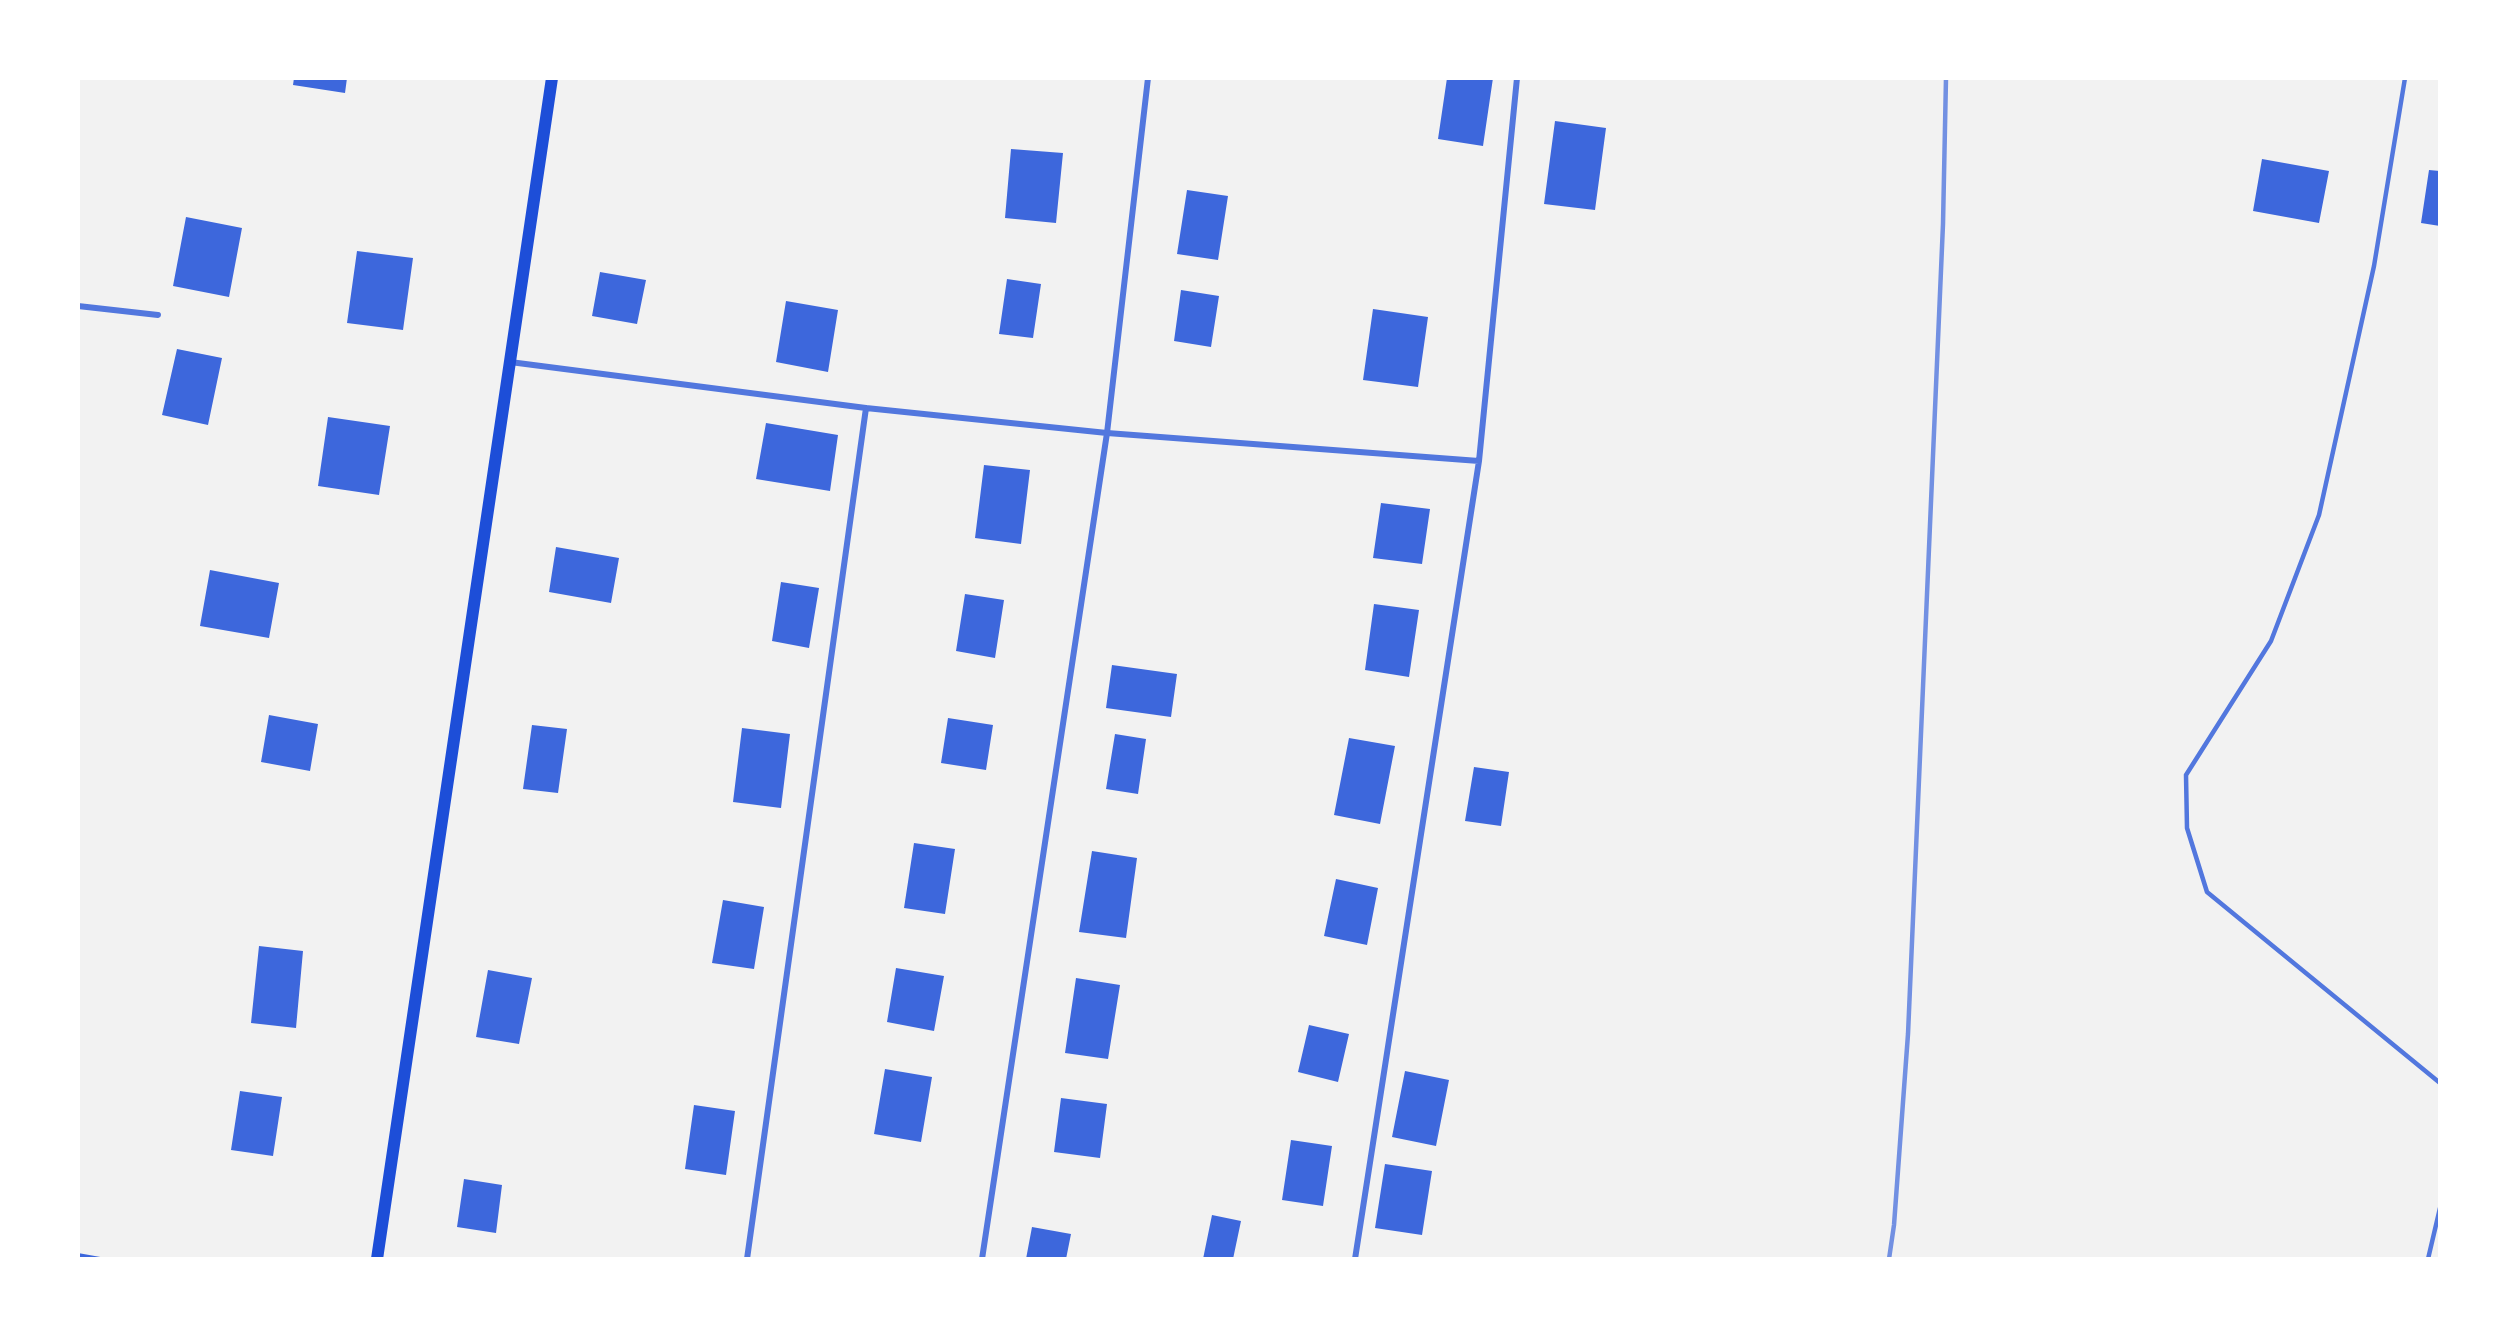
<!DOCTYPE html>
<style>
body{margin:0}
#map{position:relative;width:2518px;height:1337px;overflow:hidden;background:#f2f2f2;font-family:"IBM Plex Serif",serif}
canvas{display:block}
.frame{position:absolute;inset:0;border:80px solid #fff;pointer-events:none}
</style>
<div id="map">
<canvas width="2518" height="1337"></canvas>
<div class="frame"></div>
</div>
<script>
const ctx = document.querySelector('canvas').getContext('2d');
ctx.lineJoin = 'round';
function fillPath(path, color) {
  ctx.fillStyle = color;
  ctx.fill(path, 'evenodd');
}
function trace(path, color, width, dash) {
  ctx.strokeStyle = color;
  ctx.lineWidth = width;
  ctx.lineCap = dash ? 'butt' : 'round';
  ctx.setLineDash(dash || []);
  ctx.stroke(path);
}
fillPath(new Path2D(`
 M294,78H347L345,93L293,85Z
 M1447,78H1493L1483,146L1438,139Z
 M1555,121L1606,128L1595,210L1544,204Z
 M1011,149L1063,153L1056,223L1005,218Z
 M2262,159L2329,171L2319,223L2253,211Z
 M2429,170L2440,171V226L2421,223Z
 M1187,190L1228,196L1218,260L1177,254Z
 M186,217L242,228L229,297L173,286Z
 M357,251L413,258L403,330L347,323Z
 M600,272L646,280L637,324L592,316Z
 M1007,279L1041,284L1033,338L999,334Z
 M1181,290L1219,296L1211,347L1174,341Z
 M786,301L838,310L828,372L776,362Z
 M1373,309L1428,317L1418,387L1363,380Z
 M177,349L222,358L208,425L162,415Z
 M328,417L390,426L379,495L318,486Z
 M766,423L838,435L830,491L756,479Z
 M984,465L1030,470L1021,544L975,538Z
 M1381,503L1430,509L1422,564L1373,558Z
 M556,547L619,558L611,603L549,592Z
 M210,570L279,583L269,638L200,626Z
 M781,582L819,588L809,648L772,641Z
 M965,594L1004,600L995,658L956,651Z
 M1374,604L1419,610L1409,677L1365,670Z
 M1112,665L1177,674L1171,717L1106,708Z
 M269,715L318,724L310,771L261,762Z
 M948,718L993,725L986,770L941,763Z
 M532,725L567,729L558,793L523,789Z
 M742,728L790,734L781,808L733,802Z
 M1115,734L1146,739L1138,794L1106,789Z
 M1349,738L1395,746L1380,824L1334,815Z
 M1474,767L1509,772L1501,826L1465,821Z
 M914,843L955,849L945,914L904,908Z
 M1092,851L1137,858L1126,938L1079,932Z
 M1336,879L1378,888L1367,945L1324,936Z
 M723,900L764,907L754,969L712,963Z
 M259,946L303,951L296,1028L251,1023Z
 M896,968L944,976L934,1031L887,1022Z
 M488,970L532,978L519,1044L476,1037Z
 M1076,978L1120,985L1108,1059L1065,1053Z
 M1309,1025L1349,1034L1338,1082L1298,1072Z
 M885,1069L932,1077L921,1142L874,1134Z
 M1405,1071L1449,1080L1436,1146L1392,1137Z
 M240,1091L282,1097L273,1156L231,1150Z
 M1061,1098L1107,1104L1100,1158L1054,1152Z
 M694,1105L735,1111L726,1175L685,1169Z
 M1291,1140L1332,1146L1323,1206L1282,1200Z
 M1385,1164L1432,1171L1422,1235L1375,1228Z
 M464,1179L502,1185L496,1233L457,1227Z
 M1212,1215L1241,1221L1233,1259H1203Z
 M1032,1227L1071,1234L1066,1259H1026Z
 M78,1253L106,1258V1259H78Z`), '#3d67dc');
trace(new Path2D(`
 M2405,78L2374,266L2319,515L2271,641L2186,775L2187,828L2207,892L2440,1083
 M2428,1259L2440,1208`), '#5277de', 4.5);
trace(new Path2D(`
 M78,306L158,315
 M510,362L866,408L1107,433L1479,461
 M747,1259L866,408
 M982,1259L1107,433L1148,78
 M1355,1259L1479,461L1517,78`), '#5277de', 6);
trace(new Path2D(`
 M377,1259L552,78`), '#1d4ed8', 12);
trace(new Path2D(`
 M1889,1259L1894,1225L1908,1034L1943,224L1946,78`), '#7290e2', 4.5);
</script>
